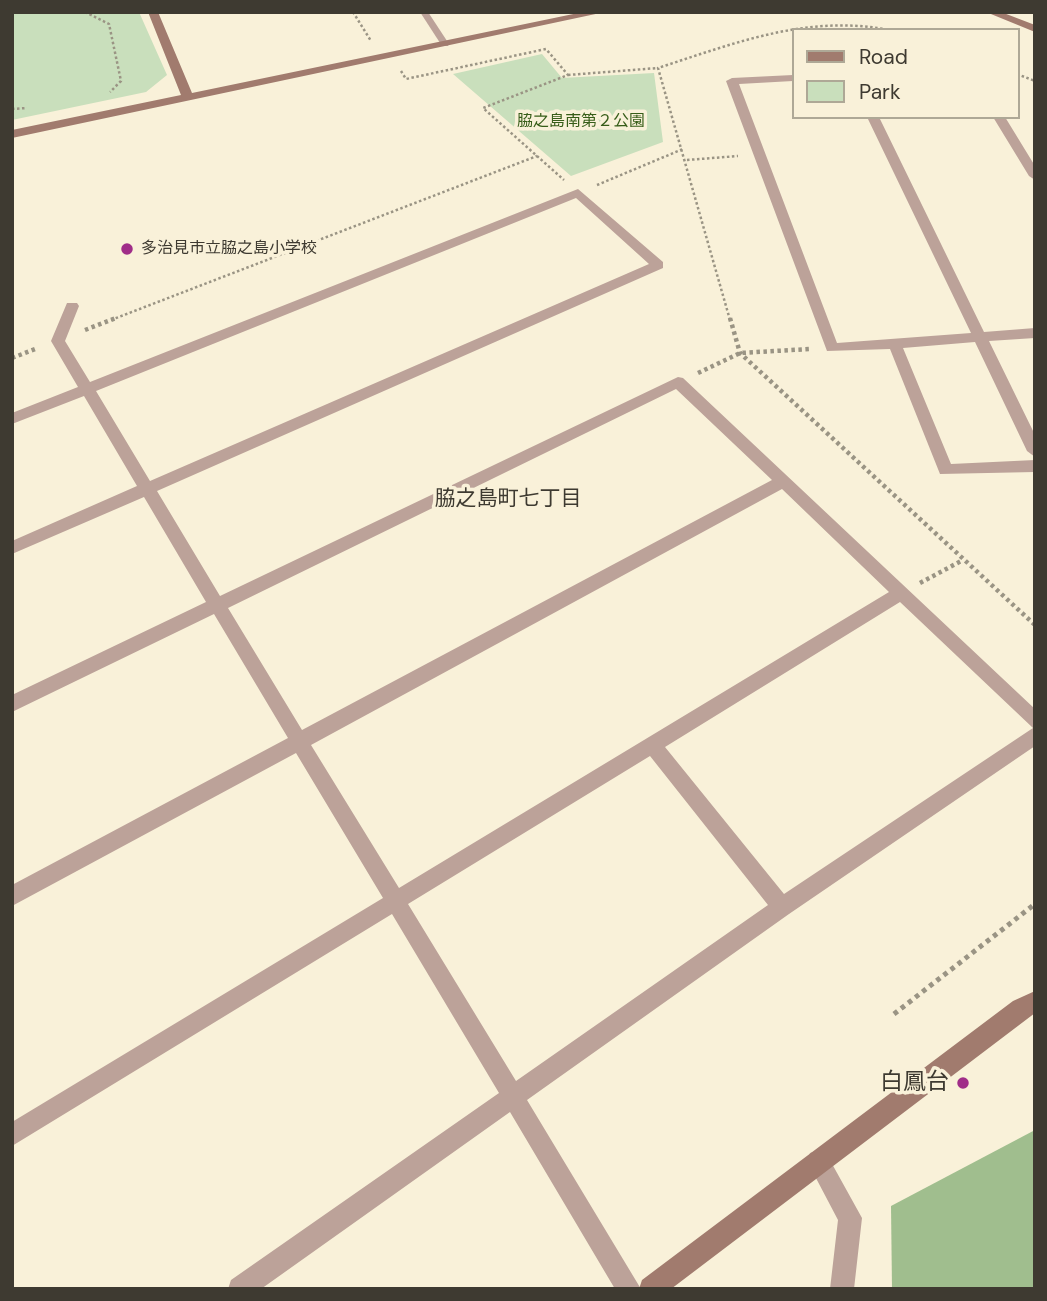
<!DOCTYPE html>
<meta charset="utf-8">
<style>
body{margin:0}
#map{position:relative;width:1047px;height:1301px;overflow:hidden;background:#f9f1d9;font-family:"DM Sans",sans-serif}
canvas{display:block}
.frame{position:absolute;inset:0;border:14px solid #3e3a31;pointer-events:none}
.legend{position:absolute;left:792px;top:28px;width:228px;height:91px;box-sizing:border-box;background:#f9f1d9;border:2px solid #aea896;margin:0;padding:9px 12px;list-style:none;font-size:21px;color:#3e3a31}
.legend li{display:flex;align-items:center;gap:14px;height:35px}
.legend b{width:35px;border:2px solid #aea896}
</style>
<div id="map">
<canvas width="1047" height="1301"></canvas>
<div class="frame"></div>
<ul class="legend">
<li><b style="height:9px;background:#a17b6e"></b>Road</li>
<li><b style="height:19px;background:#c9dfbc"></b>Park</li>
</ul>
</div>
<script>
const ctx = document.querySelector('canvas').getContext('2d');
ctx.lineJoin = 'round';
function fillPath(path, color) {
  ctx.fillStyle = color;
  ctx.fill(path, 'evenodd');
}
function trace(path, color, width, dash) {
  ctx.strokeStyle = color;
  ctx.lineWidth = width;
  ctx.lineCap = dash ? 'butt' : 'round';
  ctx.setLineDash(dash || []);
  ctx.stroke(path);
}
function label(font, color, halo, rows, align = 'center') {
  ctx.font = font + ' "DM Sans","Noto Sans JP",sans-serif';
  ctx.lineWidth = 7;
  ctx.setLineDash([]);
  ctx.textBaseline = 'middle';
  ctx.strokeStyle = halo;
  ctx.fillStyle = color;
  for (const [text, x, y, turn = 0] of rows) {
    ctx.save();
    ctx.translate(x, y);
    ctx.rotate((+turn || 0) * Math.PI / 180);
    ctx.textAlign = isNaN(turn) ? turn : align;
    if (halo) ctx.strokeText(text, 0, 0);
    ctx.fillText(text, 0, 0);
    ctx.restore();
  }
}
fillPath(new Path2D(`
 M12,12H139L167,75L146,92L12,120Z
 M542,54L562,78L654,73L663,142L571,176L453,74Z`), '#c9dfbc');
fillPath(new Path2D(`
 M1035,1130V1289H892L891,1206Z`), '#a0be8e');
trace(new Path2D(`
 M85,12L109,24L121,81L110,92
 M353,12L371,41
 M401,71L406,79L546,49L568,75L483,108L564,180
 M1017,74L1035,81
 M568,75L658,68
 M12,109L27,108
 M687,160L738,156
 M597,185L683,149
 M111,320L537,156
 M730,320L658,68C735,43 808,14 889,30`), '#9a9484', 2.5, [2.5, 2.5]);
trace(new Path2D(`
 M730,318L740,353L1035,625
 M85,330L116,318
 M12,358L38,348
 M698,373L740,353L810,349
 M920,583L963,560`), '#9a9484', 4.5, [3.5, 3.5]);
trace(new Path2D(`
 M894,1014L1035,904`), '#9a9484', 5, [4.5, 4.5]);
fillPath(new Path2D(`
 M420,12H428L449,44L448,46H442Z`), '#bca299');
fillPath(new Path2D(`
 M793,75V81L739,84L837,343L971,333L867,117H879L984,332L1035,328V338L989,341L1035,435V457L1027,451L975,342L903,348L951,464L1035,460V472L940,474L890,349L827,351L726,81L732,78Z
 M993,117H1005L1035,166V180L1029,176Z
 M578,189L663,262V268L157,491L220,596L678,377L683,378L1035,709V746L789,914L527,1100L641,1289H615L510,1112L261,1289H228L231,1280L499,1093L392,914L12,1146V1122L383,898L296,753L12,906V885L288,738L214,614L12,712V695L206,602L144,497L12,554V541L137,486L84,396L12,424V413L78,387L51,341L67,303H77L79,306L65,341L90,382ZM576,198L649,264L150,481L96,391ZM676,389L772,480L302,730L228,608ZM782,489L889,592L399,888L311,745ZM900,602L1033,728L784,894L665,747ZM650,756L768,905L516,1081L408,904Z
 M818,1150L826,1153L862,1218L854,1289H830L838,1220L807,1161L810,1153Z`), '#bca299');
fillPath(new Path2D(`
 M148,12H158L192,93L583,12H605L12,138V130L181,95Z
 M986,12H1001L1035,25V32Z
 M1035,991V1013L671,1289H639L642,1280L1013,1001Z`), '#a17b6e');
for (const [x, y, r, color] of [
 [127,249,7,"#a02d88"],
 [963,1083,7,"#a02d88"]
]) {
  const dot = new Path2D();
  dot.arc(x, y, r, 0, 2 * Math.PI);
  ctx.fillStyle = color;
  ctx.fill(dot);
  trace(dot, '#f9f1d9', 2.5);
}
label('16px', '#375d19', '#f9f1d9', [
 ["脇之島南第２公園",581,122]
]);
label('16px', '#3e3a31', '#f9f1d9', [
 ["多治見市立脇之島小学校",141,249]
], 'left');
label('21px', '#3e3a31', '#f9f1d9', [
 ["脇之島町七丁目",508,499]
]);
label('23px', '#3e3a31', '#f9f1d9', [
 ["白鳳台",949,1083]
], 'right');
</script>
